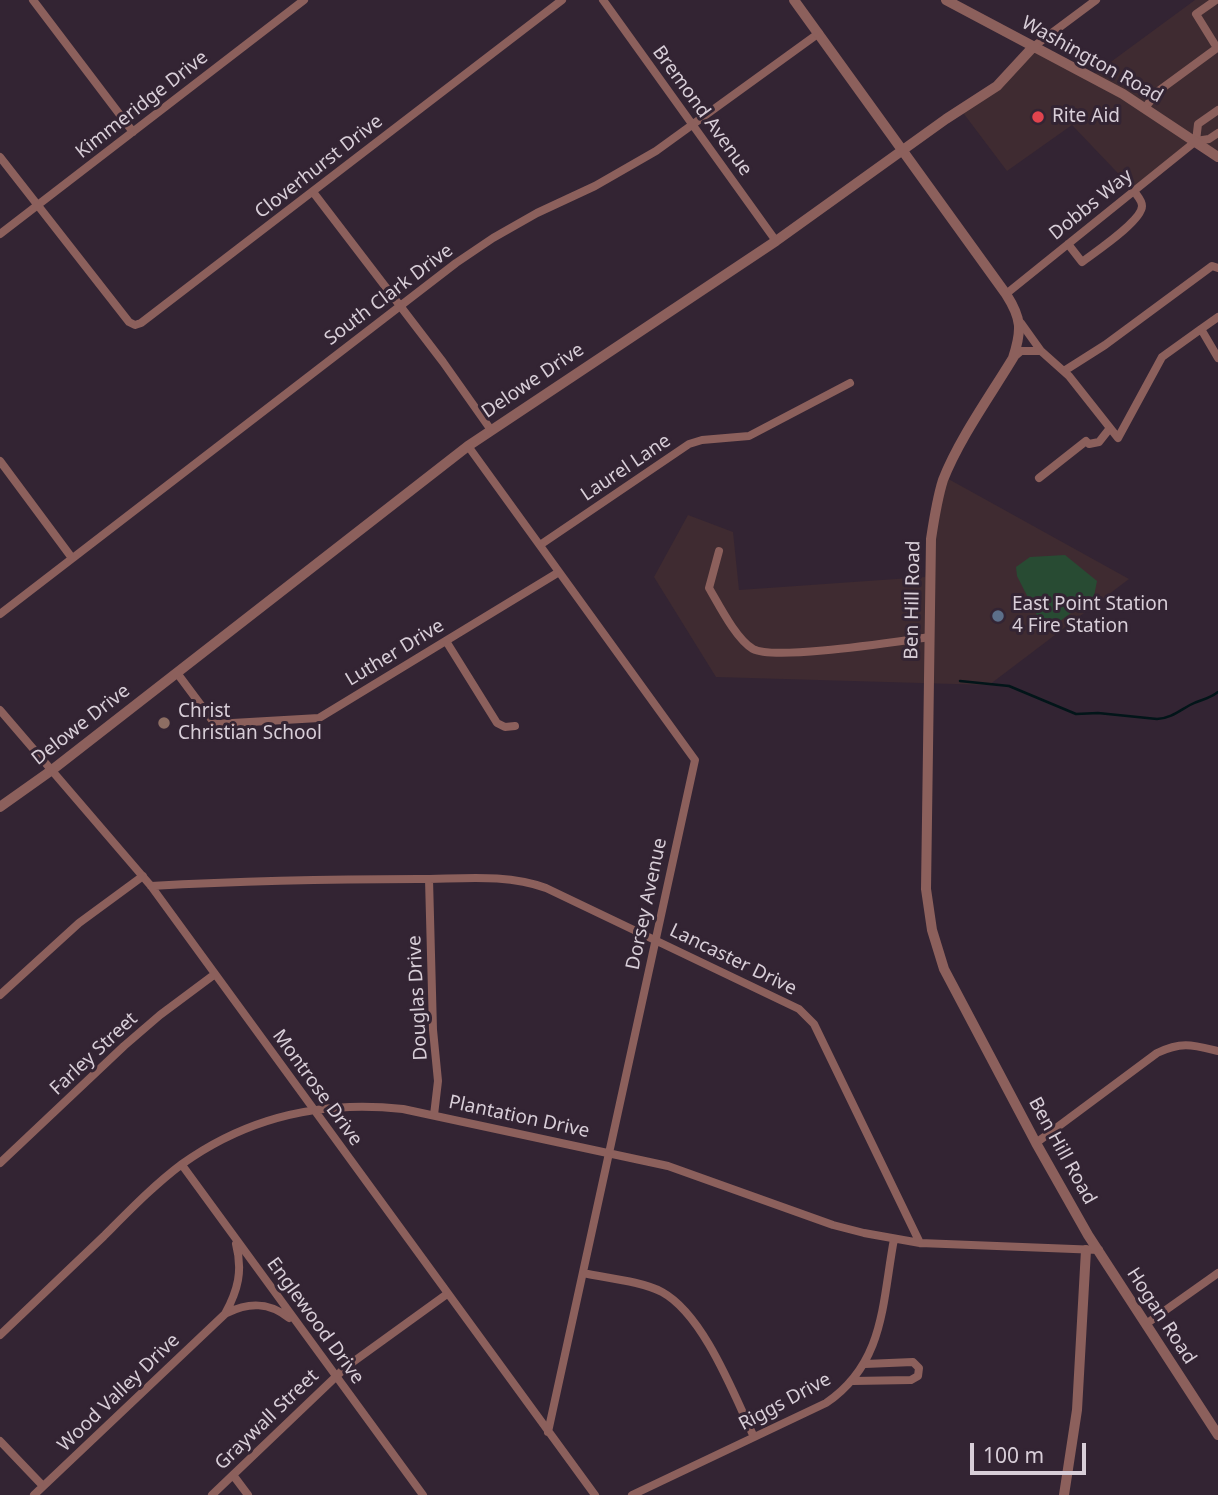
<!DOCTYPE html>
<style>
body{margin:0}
#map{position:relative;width:1218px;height:1495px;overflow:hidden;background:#332433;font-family:"Noto Sans",sans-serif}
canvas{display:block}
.scale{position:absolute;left:970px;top:1443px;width:116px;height:32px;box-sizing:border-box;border:4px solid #d8ced8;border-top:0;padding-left:9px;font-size:21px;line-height:24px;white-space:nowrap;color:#d8ced8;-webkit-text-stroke:5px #332433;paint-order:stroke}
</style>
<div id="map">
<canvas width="1218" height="1495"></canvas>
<div class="scale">100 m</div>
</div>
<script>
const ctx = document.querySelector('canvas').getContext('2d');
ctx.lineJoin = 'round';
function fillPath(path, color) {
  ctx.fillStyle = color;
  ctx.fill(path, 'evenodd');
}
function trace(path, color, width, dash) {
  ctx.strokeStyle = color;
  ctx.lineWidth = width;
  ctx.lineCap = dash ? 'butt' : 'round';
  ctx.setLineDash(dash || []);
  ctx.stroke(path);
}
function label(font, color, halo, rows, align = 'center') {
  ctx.font = font + ' "Noto Sans",sans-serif';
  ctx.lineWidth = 6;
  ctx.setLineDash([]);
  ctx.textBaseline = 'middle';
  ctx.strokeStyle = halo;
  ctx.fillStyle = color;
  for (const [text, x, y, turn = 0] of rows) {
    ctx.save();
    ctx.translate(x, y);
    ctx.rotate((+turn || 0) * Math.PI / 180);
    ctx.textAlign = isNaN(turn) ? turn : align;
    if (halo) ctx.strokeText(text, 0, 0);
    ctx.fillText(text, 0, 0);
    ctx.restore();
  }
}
fillPath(new Path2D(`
 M1195,0H1218V162L1191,144L1134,190L1072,125L1007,171L961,110L998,85L1031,44L1093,75Z
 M943,476L1129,579L989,685L716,677L654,577L688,515L733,532L739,590L925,577Z`), '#3f2b31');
fillPath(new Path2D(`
 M1065,555L1097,581L1094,596L1056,624L1043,627L1017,576L1016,567L1030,557Z`), '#284b33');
trace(new Path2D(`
 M960,681L1009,686L1076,714L1098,713L1157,719C1171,718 1179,711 1190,705C1201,699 1208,700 1218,692`), '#021519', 2.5);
trace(new Path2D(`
 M33,0L133,132
 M603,0L776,241
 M1033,47L1096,0
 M1145,108L1157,92L1217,48L1196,14L1216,0
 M1196,141L1198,124L1218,110
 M0,157L129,322L135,325L141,323L562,0
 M313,192L443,362L491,430
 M0,234L304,0
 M1068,244L1082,262C1095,252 1142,221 1142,206C1142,200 1137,196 1134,191
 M1006,294L1196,141L1209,139L1218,133
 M1218,317L1201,329L1218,358
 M1041,351L1069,376L1118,438L1162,357L1201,329
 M1013,358L1021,351H1041L1021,323
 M1064,371L1105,345L1212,266L1218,268
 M468,446L695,760L548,1432
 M0,461L72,558
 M1039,478L1086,441L1089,444L1099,442L1110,428
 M540,545L689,444L702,440L749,436L850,383
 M719,551L709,588C719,605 736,639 753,649C775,661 899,641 930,637
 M0,614L456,263L493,238L537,213L595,186L656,151L819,33
 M446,641L497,723L505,727L515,726
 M177,673L215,724L319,718L559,572
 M0,710L151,886L595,1495
 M429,879L433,1030L438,1081L434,1115
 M151,886C240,881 329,879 418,879C460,879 506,873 546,888L799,1009L814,1024L920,1243
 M0,995L79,923L143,876
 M1036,1143L1157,1053C1182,1041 1193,1045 1218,1051
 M0,1163L124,1046L160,1015L215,974
 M182,1165L423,1495
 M583,1273C606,1278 641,1281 662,1292C704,1315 734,1395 754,1437
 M227,1313C249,1302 269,1302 289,1318
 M1146,1324L1218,1273
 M0,1335C35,1302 69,1269 104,1236C129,1211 154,1185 182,1164C249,1116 322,1100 403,1109L668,1166L833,1225L864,1233L920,1243L1099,1250
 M853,1381L911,1380L918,1376L919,1368L913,1362L865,1364
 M0,1441L43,1486
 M233,1475L248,1495
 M34,1495L225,1314C238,1290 243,1271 236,1244
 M212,1495L346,1367L447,1294
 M632,1495L826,1403C885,1363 882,1303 894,1239`), '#8c605c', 8);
trace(new Path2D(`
 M794,0L1006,294C1022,319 1022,330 1013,358C990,396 959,439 943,480C937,499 934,519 931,539L926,889L932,930L944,969L1036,1143L1088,1235L1218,1435
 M946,0L1123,94L1218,157
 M0,807L52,770L468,446L776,241L946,119L997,86L1033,47
 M1064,1495L1077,1410L1086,1250`), '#8c605c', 10);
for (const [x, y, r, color] of [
 [1038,117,7,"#e0444e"],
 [998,616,7,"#5c6f8a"],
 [164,723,7,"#8d6e63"]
]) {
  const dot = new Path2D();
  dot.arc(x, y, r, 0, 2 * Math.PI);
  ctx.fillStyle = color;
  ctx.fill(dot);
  trace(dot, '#332433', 2.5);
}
label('19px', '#d8ced8', '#332433', [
 ["Washington Road",1092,60,29],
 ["Kimmeridge Drive",142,105,-38],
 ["Bremond Avenue",702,111,54],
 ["Cloverhurst Drive",319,167,-38],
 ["Dobbs Way",1091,205,-39],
 ["South Clark Drive",389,295,-37],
 ["Delowe Drive",533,381,-34],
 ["Laurel Lane",626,468,-34],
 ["Ben Hill Road",913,600,-89],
 ["Luther Drive",395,653,-31],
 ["Delowe Drive",81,725,-38],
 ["Dorsey Avenue",647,904,-78],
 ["Lancaster Drive",733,960,26],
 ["Douglas Drive",418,998,-93],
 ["Farley Street",94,1054,-43],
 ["Montrose Drive",317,1088,54],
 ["Plantation Drive",519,1117,12],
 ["Ben Hill Road",1062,1151,61],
 ["Hogan Road",1161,1316,57],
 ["Englewood Drive",315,1321,54],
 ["Wood Valley Drive",119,1393,-44],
 ["Riggs Drive",785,1402,-28],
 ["Graywall Street",267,1420,-44]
]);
label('19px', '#d8ced8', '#332433', [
 ["Rite Aid",1052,117],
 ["East Point Station",1012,605],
 ["4 Fire Station",1012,627],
 ["Christ",178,712],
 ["Christian School",178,734]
], 'left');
</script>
